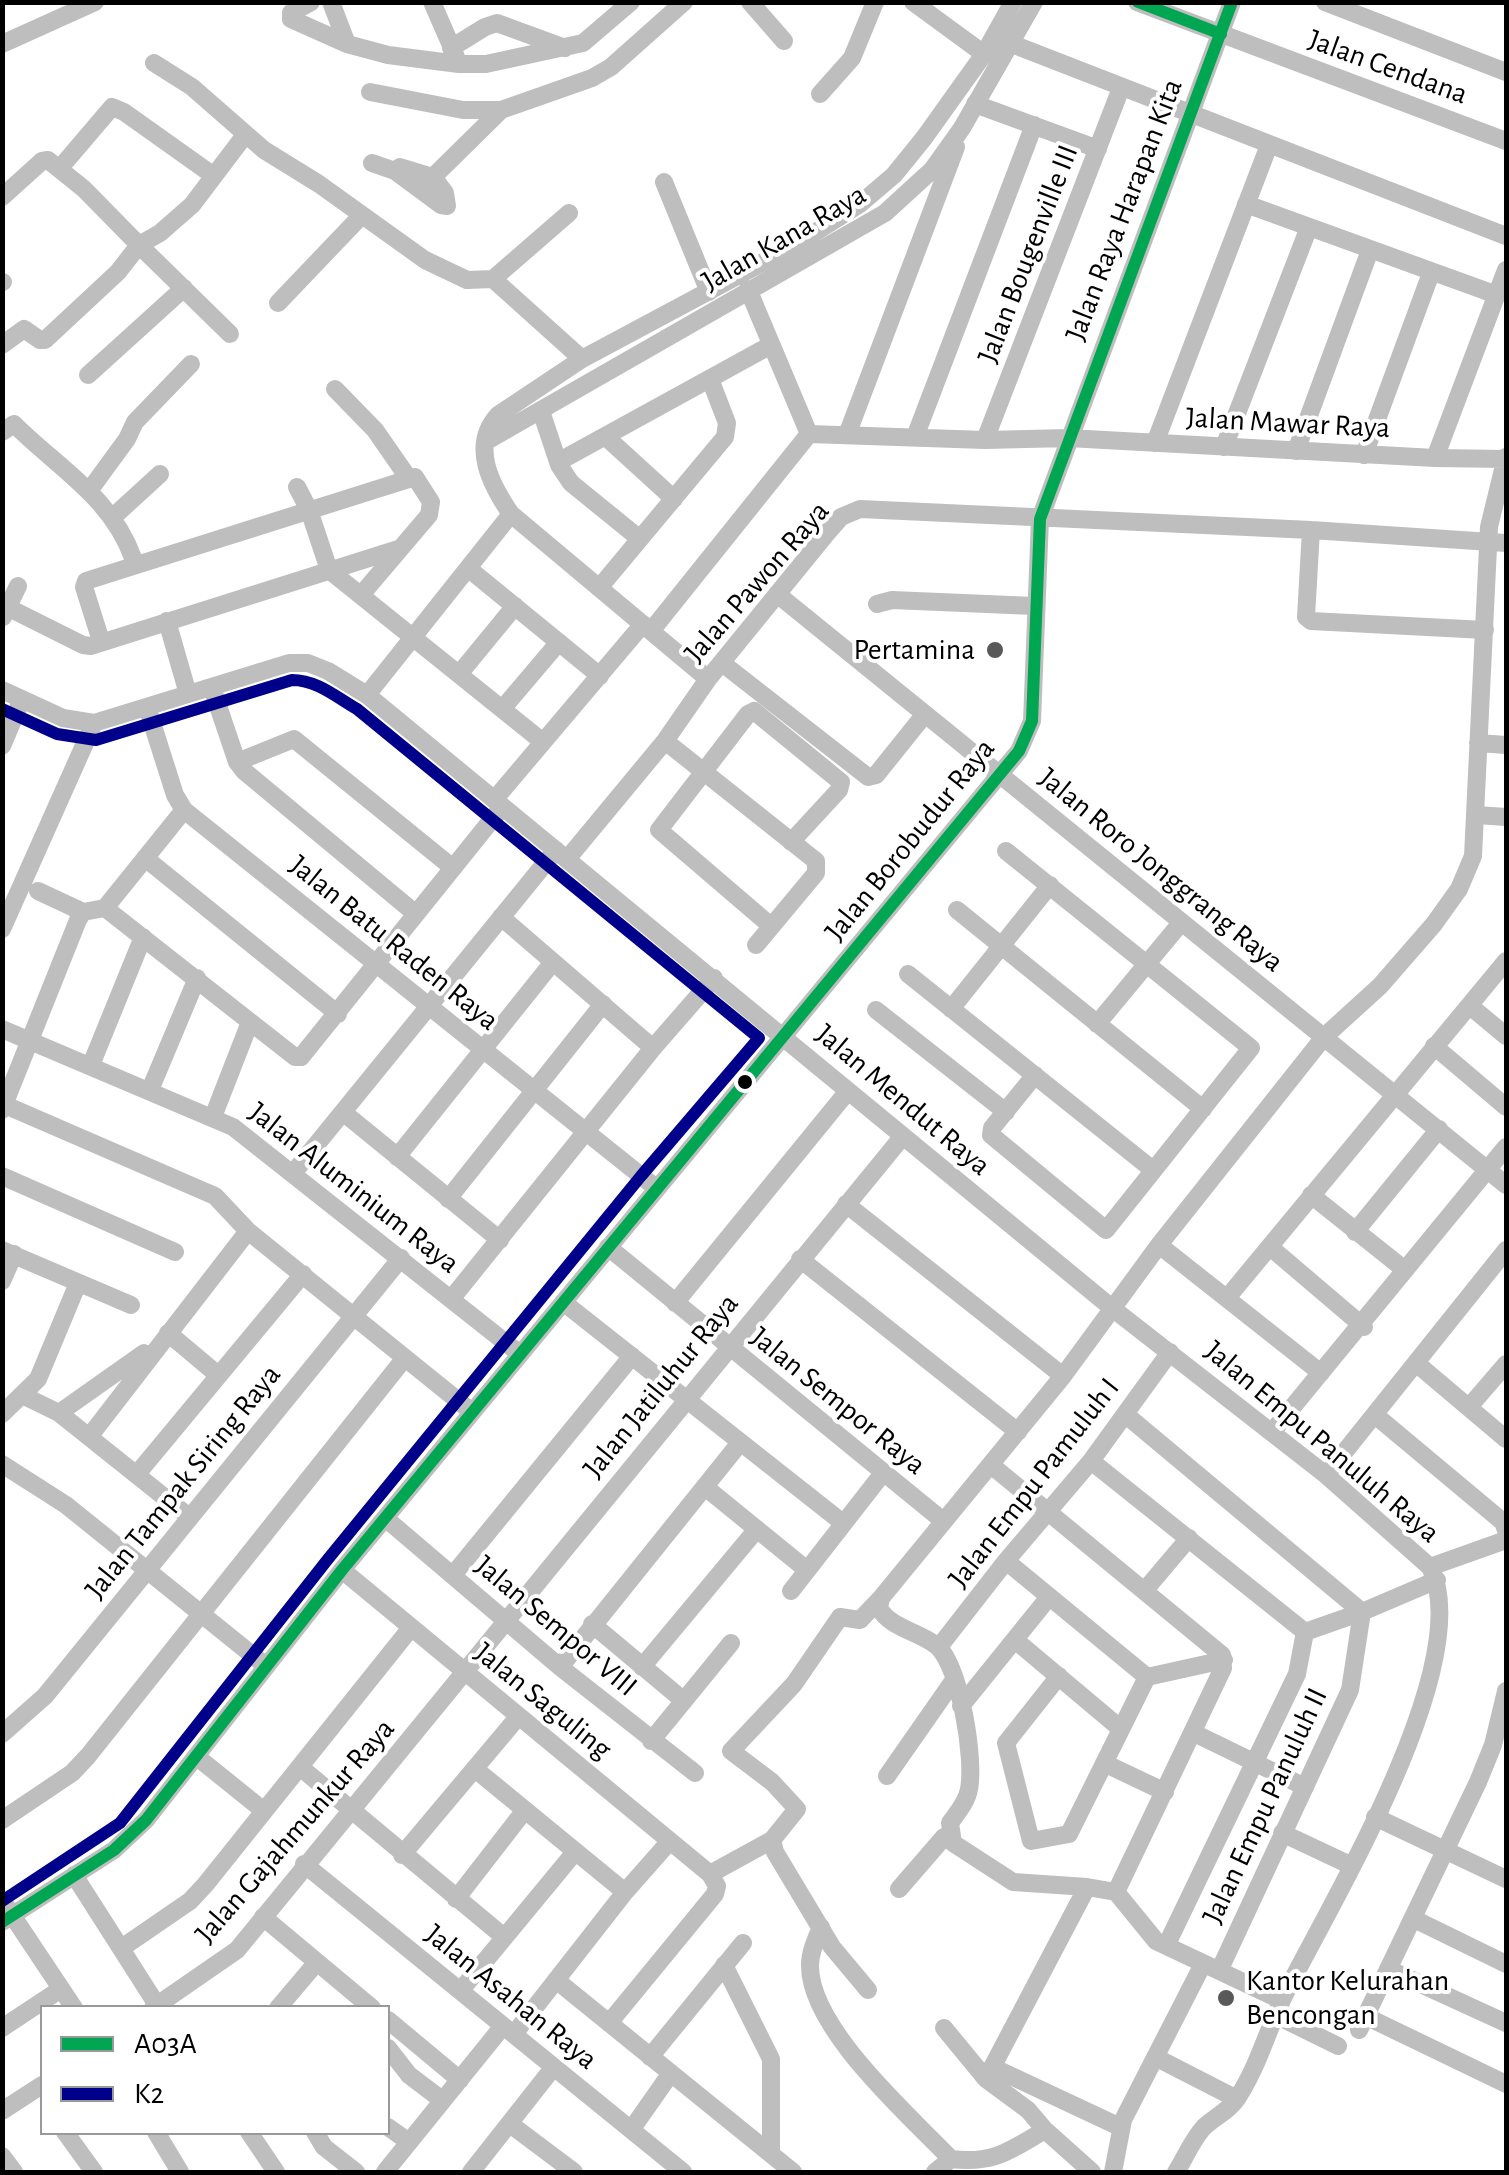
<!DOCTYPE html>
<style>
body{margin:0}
#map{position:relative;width:1509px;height:2175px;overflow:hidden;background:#fff;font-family:"Alegreya Sans",sans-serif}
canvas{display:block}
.frame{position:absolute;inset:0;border:5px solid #000;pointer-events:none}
.legend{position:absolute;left:40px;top:2005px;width:350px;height:130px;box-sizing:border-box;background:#fff;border:2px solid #999;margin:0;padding:12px 18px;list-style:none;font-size:30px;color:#000}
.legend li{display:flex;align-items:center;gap:20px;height:50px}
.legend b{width:50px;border:2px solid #999}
</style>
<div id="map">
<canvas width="1509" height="2175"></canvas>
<div class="frame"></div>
<ul class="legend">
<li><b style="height:12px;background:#00a651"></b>A03A</li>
<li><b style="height:12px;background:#00008b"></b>K2</li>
</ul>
</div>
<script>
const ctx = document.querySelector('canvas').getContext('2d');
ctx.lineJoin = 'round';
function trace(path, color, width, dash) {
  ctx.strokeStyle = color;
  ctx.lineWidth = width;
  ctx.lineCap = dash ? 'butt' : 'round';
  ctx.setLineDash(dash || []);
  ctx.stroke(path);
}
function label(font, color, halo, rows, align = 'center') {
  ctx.font = font + ' "Alegreya Sans",sans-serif';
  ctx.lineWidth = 8;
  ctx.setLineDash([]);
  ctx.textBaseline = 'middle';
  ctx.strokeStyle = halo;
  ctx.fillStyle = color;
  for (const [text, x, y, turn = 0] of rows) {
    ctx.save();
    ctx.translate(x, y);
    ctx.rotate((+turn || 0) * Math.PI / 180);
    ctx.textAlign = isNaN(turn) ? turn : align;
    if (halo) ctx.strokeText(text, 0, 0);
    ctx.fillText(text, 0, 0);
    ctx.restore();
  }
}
trace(new Path2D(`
 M311,2L291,13V19L347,44L388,55L459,64H486L583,43L631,2
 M331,2L347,44
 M432,2L456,57
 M750,2L784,41
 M913,2L984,54
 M1137,2L1506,141
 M1325,2L1506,72
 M2,44L95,2
 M1012,44L1506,236
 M451,48L485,27L497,23L565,48
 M154,63L192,87L264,150L319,184L425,260L467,280L493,279L582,359
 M370,92L463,110H501L592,78L611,67L684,2
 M820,94L852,58L875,2
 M975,104L1098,149
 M372,163L395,171L400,167L433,177
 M60,168L112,107L124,112L214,176
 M395,171L441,205L447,206L445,193L433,177L501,110
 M664,182L709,292
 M2,197L42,161L48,160L84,189L139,245L118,272L45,340H40L24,329L2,345
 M1246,204L1497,295
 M493,279L569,213
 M2,282H3
 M748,289L809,434
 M278,303L362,215
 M230,334L139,245L160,233L192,205L245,135
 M88,375L184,288
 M335,389L375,430L409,479
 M541,411L559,465L571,483L640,539
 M2,432L14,424C58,468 111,497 133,558
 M847,435L956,147
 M606,437L674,499
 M915,437L1034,125
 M985,440L1121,88
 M485,442L885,213L932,170L962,128L1034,2
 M1155,443L1269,145
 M1224,447L1309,227
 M1296,451L1370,250
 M1364,455L1431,273
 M1435,458L1506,270
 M558,462L771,345
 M297,487L309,510L329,570L543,742
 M89,491L127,439L135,422L191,364
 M113,517L160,474
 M1311,530L1306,617L1311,621L1485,630
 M469,569L600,676
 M599,588L725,437L727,423L710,379
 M777,594L1506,1185
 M361,595L429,515L431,502L415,477L409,479
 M877,604L892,600L1034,606
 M7,607L83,645L91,646L398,549
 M3,617L18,586
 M167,621L188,694
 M651,631L809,434L985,440L1068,438L1435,458L1506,459
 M101,641L84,587L86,581L409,479
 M722,663L868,777L876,775L925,714
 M460,673L515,606
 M708,679L511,514C491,485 470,446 498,415L582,359L795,245L860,204L894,175L924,138L984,54L1013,2
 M212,688L237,762L244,771L416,914
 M2,690L63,718L94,723L289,663H308L328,671L367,695L1112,1308L1326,1475L1430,1567C1478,1660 1331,1903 1286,1992C1269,2025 1259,2065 1238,2097C1231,2109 1215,2117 1204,2127C1192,2140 1185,2158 1176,2172
 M367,695L511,514
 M147,707L175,795L184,810L655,1187
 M503,708L559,642
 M665,741L816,861V873L756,945
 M1478,743L1506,745
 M2,746L22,699
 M237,762L294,739L453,868
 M494,800L643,624
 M1477,815L1506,817
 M1006,851L1251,1048L1106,1230L991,1135L992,1128L1035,1075
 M145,858L338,1014
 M568,858L665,741L708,679L827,533L841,517L860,509L1311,530L1506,543
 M38,891L83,912
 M105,908L295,1057H301L502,807
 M105,908L184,810
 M957,910L1203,1109
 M501,917L653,1048
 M771,926L659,830L748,714L754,711L841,782L839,790L791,842
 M2,929L94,723
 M908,974L1153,1170
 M1470,1006L1506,1036
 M951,1009L1050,885
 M876,1010L1006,1112
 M1097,1024L1180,924
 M2,1029L233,1127L520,1354
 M1434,1046L1506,1107
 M91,1065L143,937
 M150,1090L197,978
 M5,1105L215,1196L248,1231L472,1412
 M2,1110L78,920L83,912L105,908
 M344,1113L500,1240
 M213,1117L250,1022
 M397,1157L553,962
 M294,1172L556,850
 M2,1176L175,1252
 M1311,1195L1405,1270
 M448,1199L603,1004
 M846,1204L1063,1376
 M1355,1232L1439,1129
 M1159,1245L1321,1373
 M608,1247L942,1520
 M1270,1247L1364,1327
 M2,1250L131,1305
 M800,1259L1018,1432
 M2,1281L14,1254
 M452,1298L653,1048L714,978
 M1227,1298L1506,961
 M563,1302L843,1523
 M675,1303L848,1091
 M168,1333L218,1375
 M1416,1363L1506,1439
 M22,1395L59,1413L188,1516
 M1469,1407L1506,1364
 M59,1413L144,1353
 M2,1414L38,1379L78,1283
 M1126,1415L1362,1612L1350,1690L1220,1969
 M1375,1415L1503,1522L1506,1530
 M1272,1432L1506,1147
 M89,1437L248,1231
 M1091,1461L1305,1632L1297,1674L1166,1946
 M2,1464L66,1505L266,1666
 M991,1465L1222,1655L1223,1668L1116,1892
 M137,1474L303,1274
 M1326,1475L1506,1250
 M705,1487L807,1570
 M385,1518L560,1667L695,1773
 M1006,1561L1147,1677L1069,1834L1031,1841L1006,1743L1059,1676
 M1430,1567L1506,1540
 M342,1570L710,1874L717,1886L715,1894L609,2023
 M453,1575L632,1356
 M1145,1590L1189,1538
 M791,1591L883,1473
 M881,1598L879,1608C891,1629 919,1631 937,1646C960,1666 975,1759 969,1789C967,1802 957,1813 950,1823L953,1843L1013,1882L1087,1887L1116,1892L1156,1941L1281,2000
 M592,1624L684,1701
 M1305,1632L1362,1612L1437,1580
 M1015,1640L1121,1729
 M939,1647L1006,1561L1091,1461L1170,1352
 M560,1667L739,1444
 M642,1667L757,1529
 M1147,1677L1224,1660
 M961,1706L1049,1597
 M1194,1733L1305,1787
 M2,1734L45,1696L401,1258
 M651,1741L731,1643
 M197,1757L264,1811
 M1104,1763L1165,1792
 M300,1767L504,1937
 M475,1769L625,1892
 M887,1776L954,1680
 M1375,1817L1506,1879
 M2,1820L72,1773L88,1756L404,1359
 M1282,1833L1350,1865
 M772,1840L797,1809L772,1782L731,1751L794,1684L840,1617L860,1620L881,1598L1063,1376L1159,1245L1324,1037L1380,986L1434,924L1459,889L1473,856L1489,527L1506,457
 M402,1855L518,1717
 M304,1864L683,2172
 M710,1874L772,1840L775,1852L832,1947L868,1990
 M74,1875L157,2005
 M899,1889L944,1837L951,1834
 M456,1899L525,1810
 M2,1900L74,2008
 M263,1917L372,2008
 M1414,1919L1506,1964
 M2,1922L114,1850L146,1820L342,1570L1019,751L1032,721L1040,519L1232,2
 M821,1927C816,1939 810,1952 810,1965C809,2028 909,2115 951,2159
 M123,1947L190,1901L205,1885L410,1629
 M724,1965L771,2059V2154
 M1388,1969L1506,2023
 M556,1980L793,2172
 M461,1990L575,1852
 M153,2008L237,1950L903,1136
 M278,2008L317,1962
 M1275,2015L1338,2046
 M1365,2016L1506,2084
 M388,2020L460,2080
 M2,2028L61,1989
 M944,2028L986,2079
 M1359,2030L1478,1782L1493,1745L1506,1691
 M514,2034L625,1892L670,1841
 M388,2048L409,2075L442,2100
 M650,2057L743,1943
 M1155,2057L1237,2099
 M992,2067L1120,2127
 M2,2111L42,2085
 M510,2124L574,2172
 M388,2127L409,2142
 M631,2130L671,2073
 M1045,2130L1028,2110L986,2079L1087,1887
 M65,2132L94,2172
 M156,2132L180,2172
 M249,2132L276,2172
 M315,2132L324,2147L356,2172
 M2,2156L14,2172
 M385,2172L503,2026
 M471,2172L553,2068
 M935,2172L951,2159C994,2164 1009,2151 1045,2130L1092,2172
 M1113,2172L1123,2120L1203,1964`), '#bebebe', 18);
trace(new Path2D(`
 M1138,2L1221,34
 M2,1922L114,1850L146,1820L342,1570L1019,751L1032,721L1040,519L1232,2`), '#00a651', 12);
trace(new Path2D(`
 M2,709L57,734L96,740L292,680C317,680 336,697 357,709L759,1038L641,1176L328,1559L120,1823L2,1901`), '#00008b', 12);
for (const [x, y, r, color] of [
 [995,650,10,"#595959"],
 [745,1082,9,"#000"],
 [1226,1998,10,"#595959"]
]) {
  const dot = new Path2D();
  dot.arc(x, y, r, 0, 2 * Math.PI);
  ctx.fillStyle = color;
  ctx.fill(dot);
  trace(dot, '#fff', 4);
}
label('30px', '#000', '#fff', [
 ["Jalan Cendana",1388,67,20],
 ["Jalan Raya Harapan Kita",1124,210,-69],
 ["Jalan Kana Raya",784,238,-30],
 ["Jalan Bougenville III",1028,254,-69],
 ["Jalan Mawar Raya",1288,423,3],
 ["Jalan Pawon Raya",757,582,-49],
 ["Jalan Borobudur Raya",910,840,-51],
 ["Jalan Roro Jonggrang Raya",1161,870,39],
 ["Jalan Batu Raden Raya",394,943,39],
 ["Jalan Mendut Raya",903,1100,40],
 ["Jalan Aluminium Raya",354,1188,38],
 ["Jalan Jatiluhur Raya",661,1386,-51],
 ["Jalan Sempor Raya",838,1401,39],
 ["Jalan Empu Panuluh Raya",1322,1442,40],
 ["Jalan Tampak Siring Raya",183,1482,-51],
 ["Jalan Empu Pamuluh I",1034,1483,-52],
 ["Jalan Sempor VIII",556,1626,40],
 ["Jalan Saguling",543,1701,39],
 ["Jalan Empu Panuluh II",1265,1806,-65],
 ["Jalan Gajahmunkur Raya",295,1831,-49],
 ["Jalan Asahan Raya",511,1997,39]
]);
label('30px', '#000', '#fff', [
 ["Pertamina",975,650],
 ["Kantor Kelurahan",1246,1981,"left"],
 ["Bencongan",1246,2015,"left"]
], 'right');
</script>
